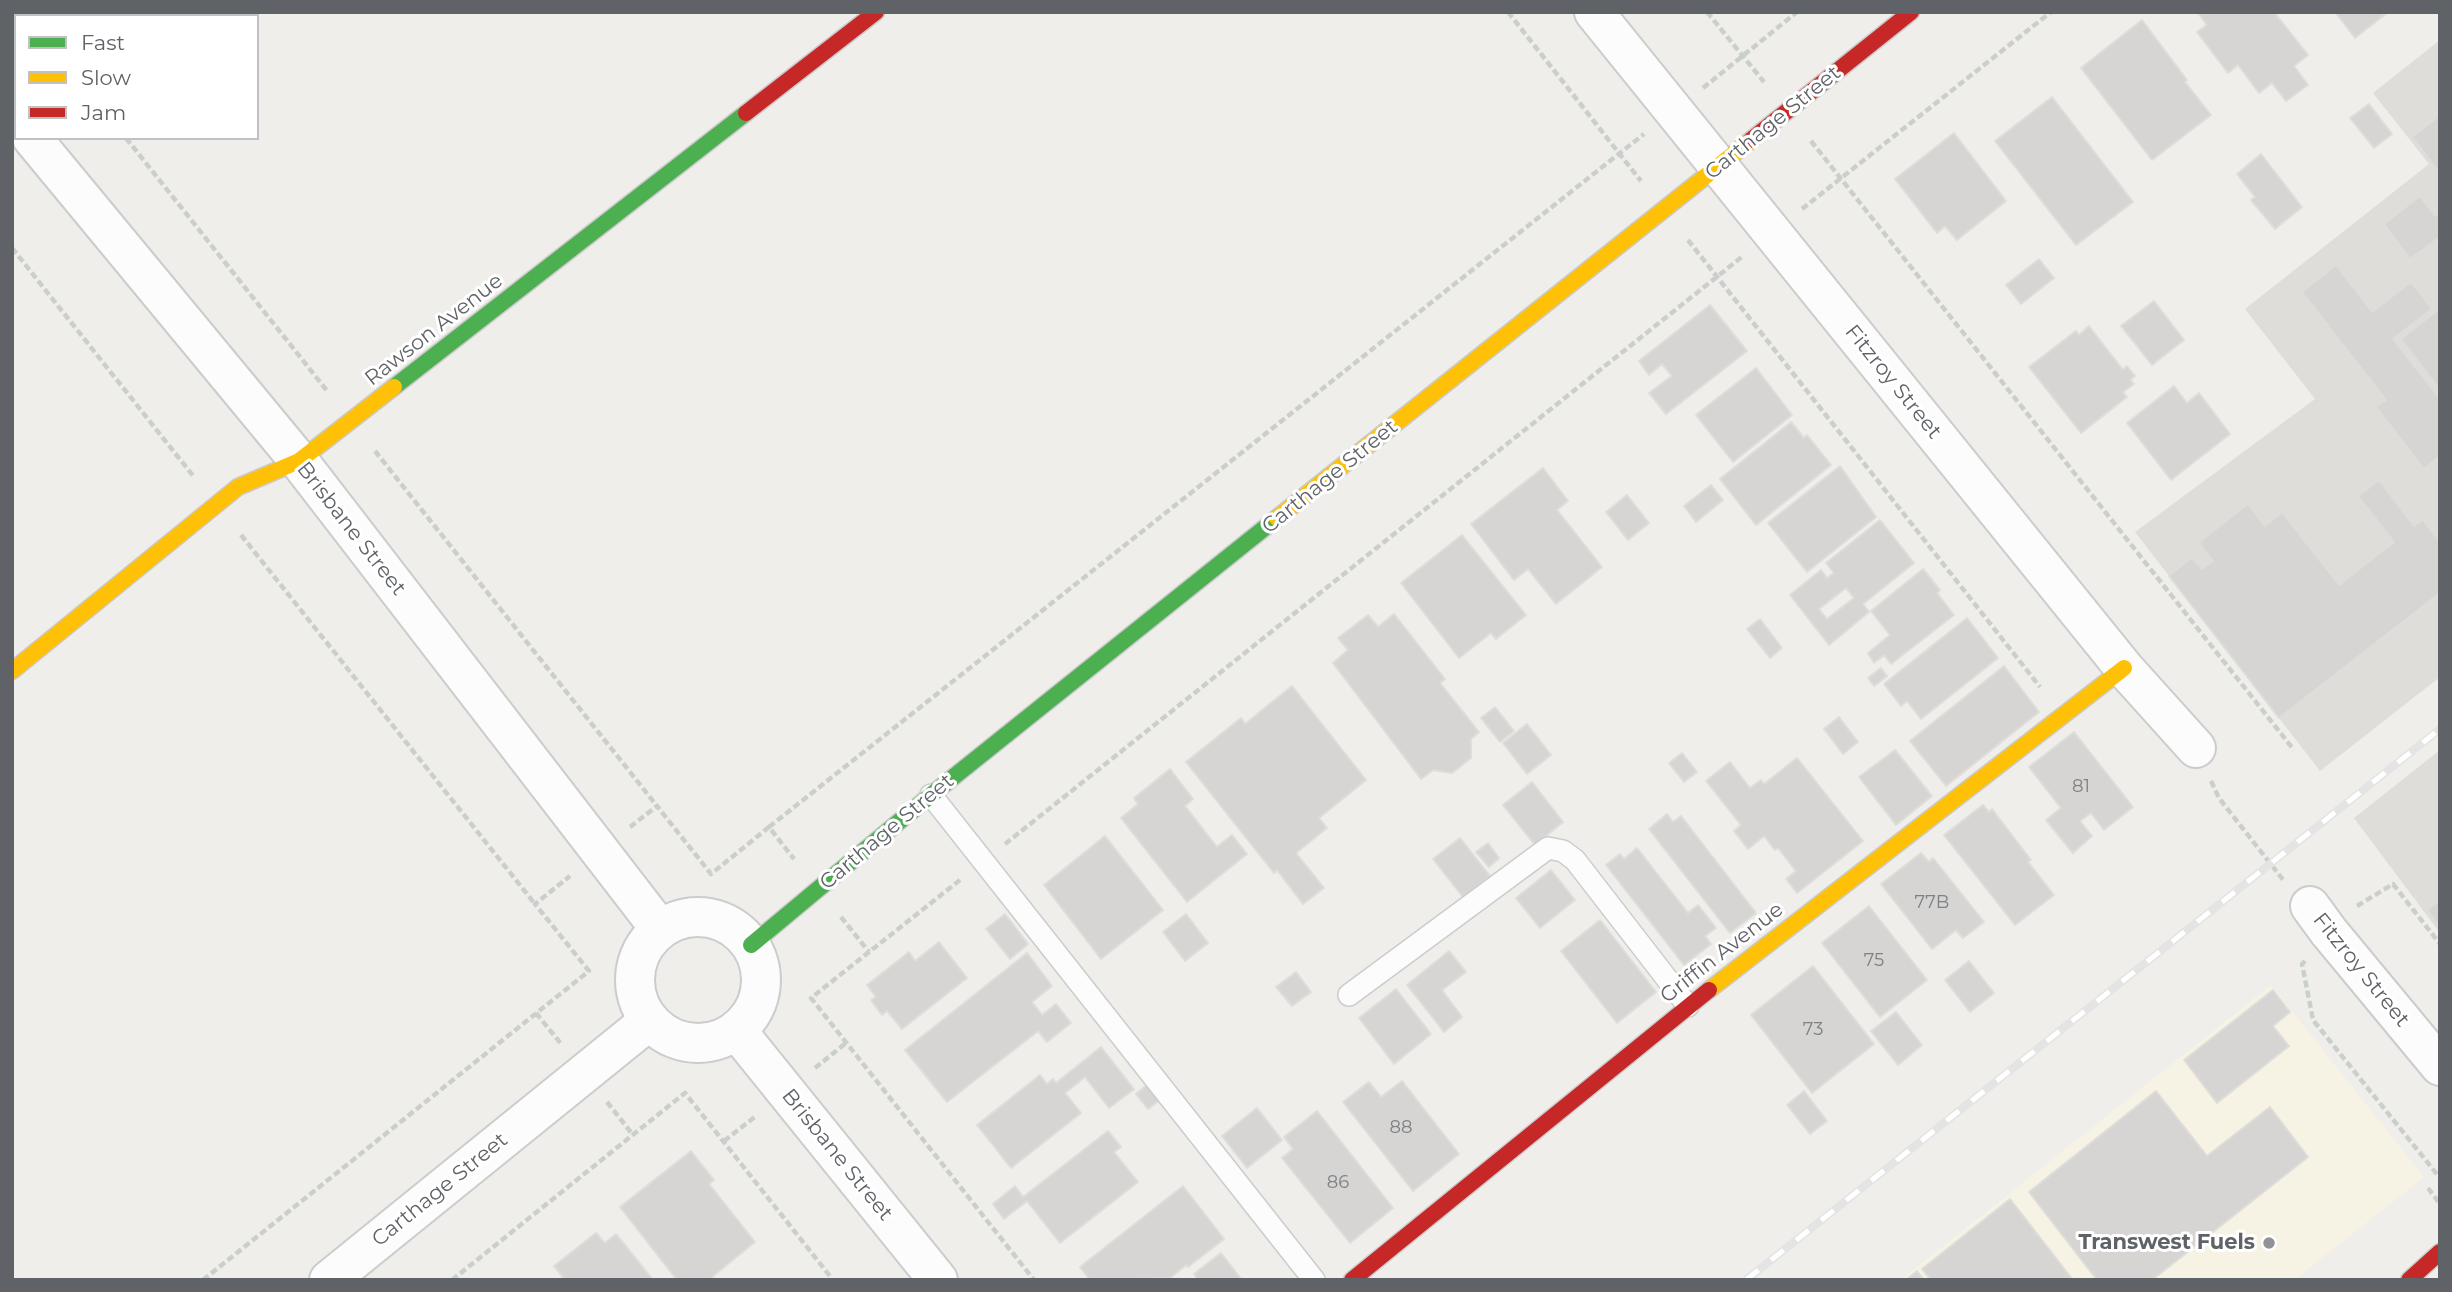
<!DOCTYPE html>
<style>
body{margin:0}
#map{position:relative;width:2452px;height:1292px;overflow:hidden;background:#efeeea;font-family:Montserrat,sans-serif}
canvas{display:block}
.frame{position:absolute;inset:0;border:14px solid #5f6368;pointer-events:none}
.legend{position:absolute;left:14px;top:14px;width:245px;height:126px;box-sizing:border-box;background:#fff;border:2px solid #bfc1c3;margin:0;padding:9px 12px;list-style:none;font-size:21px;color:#5f6368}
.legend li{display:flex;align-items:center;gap:14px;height:35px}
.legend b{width:35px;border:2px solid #bfc1c3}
</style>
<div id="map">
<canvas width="2452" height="1292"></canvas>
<div class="frame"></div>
<ul class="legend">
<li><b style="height:9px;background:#4caf50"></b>Fast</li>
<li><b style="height:9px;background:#ffc107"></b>Slow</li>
<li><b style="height:9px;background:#c62828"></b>Jam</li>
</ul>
</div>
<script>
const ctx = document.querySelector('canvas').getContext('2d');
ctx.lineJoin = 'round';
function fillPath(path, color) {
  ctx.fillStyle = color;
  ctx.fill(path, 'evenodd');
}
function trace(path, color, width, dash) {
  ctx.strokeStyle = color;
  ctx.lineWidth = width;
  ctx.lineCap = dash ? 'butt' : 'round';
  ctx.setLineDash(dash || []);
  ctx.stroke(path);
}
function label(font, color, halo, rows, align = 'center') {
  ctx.font = font + ' Montserrat,sans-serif';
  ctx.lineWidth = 6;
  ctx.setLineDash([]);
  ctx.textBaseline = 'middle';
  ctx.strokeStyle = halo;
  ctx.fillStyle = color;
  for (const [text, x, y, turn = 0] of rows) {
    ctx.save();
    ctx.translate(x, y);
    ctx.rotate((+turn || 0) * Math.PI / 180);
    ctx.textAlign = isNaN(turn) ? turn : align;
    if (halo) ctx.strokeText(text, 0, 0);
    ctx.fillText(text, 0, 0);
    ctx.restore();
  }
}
fillPath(new Path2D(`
 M2271,985L2424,1177L2294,1280H1901Z`), '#f7f3e4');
fillPath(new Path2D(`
 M2440,40V677L2320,771L2135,532L2315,399L2245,309L2429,164L2373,93Z
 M2440,750V933L2354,818Z`), '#dfddda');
const building = new Path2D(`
 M2197,12H2274L2308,55L2294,66L2308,85L2286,101L2272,83L2259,93L2238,65L2228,73L2197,32L2207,25Z
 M2335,12H2388L2355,38Z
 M2142,20L2187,80L2185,82L2211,115L2152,160L2081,68Z
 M2052,97L2133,202L2076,245L1995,141Z
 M2369,104L2392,134L2374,148L2350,118Z
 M2440,115V173L2412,137Z
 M1954,133L2006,201L1957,240L1945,226L1937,233L1895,179Z
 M2261,154L2302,207L2275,229L2251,200L2255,197L2237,174Z
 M2420,196L2435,216L2440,212V237L2410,259L2384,224Z
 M2039,259L2054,278L2021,304L2006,285Z
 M2336,265L2372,312L2411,282L2432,309L2393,339L2440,399V456L2424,469L2376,407L2386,400L2302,292Z
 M2154,301L2184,340L2152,365L2121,326Z
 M1710,305L1747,351L1666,414L1649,393L1672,376L1662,364L1649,375L1639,361Z
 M2440,308V390L2401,339Z
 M2089,326L2123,370L2127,366L2135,376L2130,380L2134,384L2123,392L2127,397L2081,433L2029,367L2076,331L2079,335Z
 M1756,368L1792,415L1733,462L1696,415Z
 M2174,386L2187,403L2199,393L2230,434L2171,480L2127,423Z
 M1791,422L1804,438L1807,435L1831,465L1756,525L1720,479Z
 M1840,466L1876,517L1807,572L1768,523Z
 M1543,468L1568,501L1557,510L1602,567L1556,604L1528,569L1514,580L1471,524Z
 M2379,480L2414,526L2423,520L2440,542V593L2279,718L2169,576L2192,557L2202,569L2213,561L2199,542L2248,504L2265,526L2282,512L2339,585L2394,542L2358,496Z
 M1711,485L1723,500L1696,522L1684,506Z
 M1627,495L1649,523L1628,540L1606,512Z
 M1880,520L1914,563L1863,604L1869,612L1829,645L1790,595L1821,570L1827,578L1834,573L1826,563ZM1846,588L1854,598L1827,619L1819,609Z
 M1462,535L1526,615L1496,639L1491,633L1459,658L1401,583Z
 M1923,569L1940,590L1937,593L1954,615L1891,664L1884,655L1874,663L1868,653L1890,635L1871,611Z
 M1394,614L1445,679L1440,683L1479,732L1471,739V758L1452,773L1433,770L1421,779L1333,663L1348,650L1338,638L1368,615L1378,627Z
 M1967,618L1998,658L1921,719L1907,701L1901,706L1884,684Z
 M1760,619L1782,648L1770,658L1747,629Z
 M2004,666L2039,712L1946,786L1910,741Z
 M1881,668L1887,676L1874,686L1868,678Z
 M1292,686L1366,780L1319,818L1327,828L1296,853L1324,888L1303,904L1277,870L1274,873L1186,762L1241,718L1245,724Z
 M1495,707L1514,731L1500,742L1481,718Z
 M1839,717L1858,742L1843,754L1824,729Z
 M1527,724L1551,755L1527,774L1503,743Z
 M2074,732L2133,807L2104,830L2091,813L2080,821L2092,836L2073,853L2046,820L2061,808L2029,767Z
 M1895,750L1932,796L1896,825L1859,777Z
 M1682,753L1697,772L1684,782L1669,763Z
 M1797,758L1863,841L1797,893L1786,879L1796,871L1778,848L1775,850L1764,836L1748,849L1734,831L1741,825L1706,781L1730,762L1750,788L1761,780L1764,784Z
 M1170,769L1193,799L1185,806L1217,847L1232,835L1247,854L1187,902L1121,818L1138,804L1134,798Z
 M1532,782L1563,822L1535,845L1503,805Z
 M1983,805L1989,812L1992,809L2031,860L2028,862L2054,895L2015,925L1944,835Z
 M1667,814L1673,822L1681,816L1756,913L1730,933L1649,829Z
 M1105,836L1163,910L1101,959L1044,885Z
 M1460,838L1490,876L1463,897L1433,859Z
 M1488,843L1499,858L1489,867L1476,852Z
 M1637,848L1688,913L1698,905L1716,928L1705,936L1711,944L1684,965L1606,865L1620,854L1624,859Z
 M1921,853L1929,862L1933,858L1984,922L1963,938L1956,930L1932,949L1881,884Z
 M1551,870L1575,900L1540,928L1516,898Z
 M2440,900V927L2427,910Z
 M1869,906L1927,980L1880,1017L1822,943Z
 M1005,914L1028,944L1010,959L986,929Z
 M1186,914L1208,943L1185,961L1163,932Z
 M1600,920L1656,992L1617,1023L1561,951Z
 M939,942L967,978L902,1029L887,1011L882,1015L871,1000L876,997L867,985L909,952L915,961Z
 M1449,951L1466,972L1442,990L1462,1017L1444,1032L1407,985Z
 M1027,953L1052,986L1032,1002L1042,1015L1056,1004L1071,1023L1047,1042L1038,1031L947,1102L905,1050Z
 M1969,961L1994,993L1970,1012L1945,980Z
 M1813,966L1874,1044L1812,1093L1751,1015Z
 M1296,972L1311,992L1292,1006L1276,987Z
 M1396,989L1431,1034L1394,1064L1359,1018Z
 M2273,990L2290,1012L2273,1026L2289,1046L2217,1103L2184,1060Z
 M1896,1012L1922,1045L1898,1065L1871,1031Z
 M1101,1047L1134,1089L1109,1108L1085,1077L1065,1093L1081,1113L1011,1168L977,1125L1040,1075L1047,1084L1053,1079L1056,1083Z
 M1402,1081L1459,1154L1413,1191L1343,1102L1369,1082L1381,1097Z
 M1148,1084L1160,1100L1148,1109L1136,1094Z
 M1804,1091L1827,1121L1810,1134L1787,1105Z
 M2156,1091L2207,1156L2270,1107L2308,1157L2152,1280H2097L2029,1192Z
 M1257,1108L1282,1140L1247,1168L1222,1136Z
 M1317,1111L1393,1208L1350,1243L1282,1158L1293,1149L1284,1137Z
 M1108,1131L1121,1147L1114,1152L1138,1182L1060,1243L1027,1201L1004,1219L993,1204L1015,1186L1023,1197Z
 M691,1151L714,1180L709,1184L755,1242L712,1277L714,1280H677L620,1207Z
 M1183,1186L1224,1239L1188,1267L1186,1265L1170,1278L1090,1280L1080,1267Z
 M2010,1199L2073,1280H1931L1922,1269Z
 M596,1233L605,1243L616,1234L653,1280H559L563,1277L554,1266Z
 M1221,1253L1242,1280H1198L1194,1274Z
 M1917,1271L1924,1280H1906Z`);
fillPath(building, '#d6d5d3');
trace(building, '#deddd9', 2);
const lane = new Path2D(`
 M931,795L1314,1280
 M1349,995L1548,848L1563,851L1575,860L1688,1006`);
const street = new Path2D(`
 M1594,12L2124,668L2196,748
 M32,138L299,461L660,929
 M2310,906L2329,932L2440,1066
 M635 980a63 63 0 1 1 126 0a63 63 0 1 1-126 0Z
 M737,1031L938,1280
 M329,1280L649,1021`);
const fast = new Path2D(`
 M394,387L746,113
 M751,945L931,795L1277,518`);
const slow = new Path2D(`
 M1277,518L1751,140
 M12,671L238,487L299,461L394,387
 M1709,990L2124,668`);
const jam = new Path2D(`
 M746,113L876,12
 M1751,140L1911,12
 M1352,1280L1709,990
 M2409,1280L2440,1252`);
trace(lane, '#cbcccc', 24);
trace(street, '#cbcccc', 42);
trace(fast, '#cacacb', 19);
trace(slow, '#cacacb', 19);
trace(jam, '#cacacb', 19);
trace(new Path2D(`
 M26,12L29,16
 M1508,12L1641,181
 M1707,12L1764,82
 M1703,88L1797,12
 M126,138L328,392
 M1811,141L2294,750
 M1802,209L2051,12
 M1688,240L2040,687
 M12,248L194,477
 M375,451L657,806
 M241,535L535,904
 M2211,781L2219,798L2284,881
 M630,827L657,806L711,874L769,827L794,859
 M769,827L1644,134
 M1005,844L1743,256
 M960,880L811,998L1034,1280
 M2357,906L2393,884L2440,944
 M841,917L869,952
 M2305,961L2302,964L2313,1020L2440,1178
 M536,1013L562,1045
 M815,1068L846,1043
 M607,1102L633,1135
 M724,1141L756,1116
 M2428,1188L2440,1204
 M203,1280L589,971L535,904L570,876
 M452,1280L685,1093L833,1280`), '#cacfcc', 4.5, [7, 3.5]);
trace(lane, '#fdfcfc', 21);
trace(street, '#fdfcfc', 38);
trace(fast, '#4caf50', 16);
trace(slow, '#ffc107', 16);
trace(jam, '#c62828', 16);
const rail = new Path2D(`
 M1746,1280L2440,729`);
trace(rail, '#e4e4e4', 8);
trace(rail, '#fff', 5, [16]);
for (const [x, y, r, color] of [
 [2269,1243,7,"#919496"]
]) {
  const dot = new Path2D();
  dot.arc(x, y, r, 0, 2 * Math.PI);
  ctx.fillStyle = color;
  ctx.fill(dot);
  trace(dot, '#fff', 2.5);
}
label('18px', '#7e8184', null, [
 ["81",2081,787],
 ["77B",1932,903],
 ["75",1874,961],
 ["73",1813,1030],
 ["88",1401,1128],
 ["86",1338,1183]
]);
label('21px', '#5f6368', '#fff', [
 ["Carthage Street",1773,123,-39],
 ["Rawson Avenue",434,330,-38],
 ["Fitzroy Street",1893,382,51],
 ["Carthage Street",1330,477,-39],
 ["Brisbane Street",351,529,52],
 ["Carthage Street",887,832,-40],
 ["Griffin Avenue",1722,953,-38],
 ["Fitzroy Street",2361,970,51],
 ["Brisbane Street",837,1155,51],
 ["Carthage Street",440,1190,-39]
]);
label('bold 21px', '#5f6368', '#fff', [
 ["Transwest Fuels",2255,1243]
], 'right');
</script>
